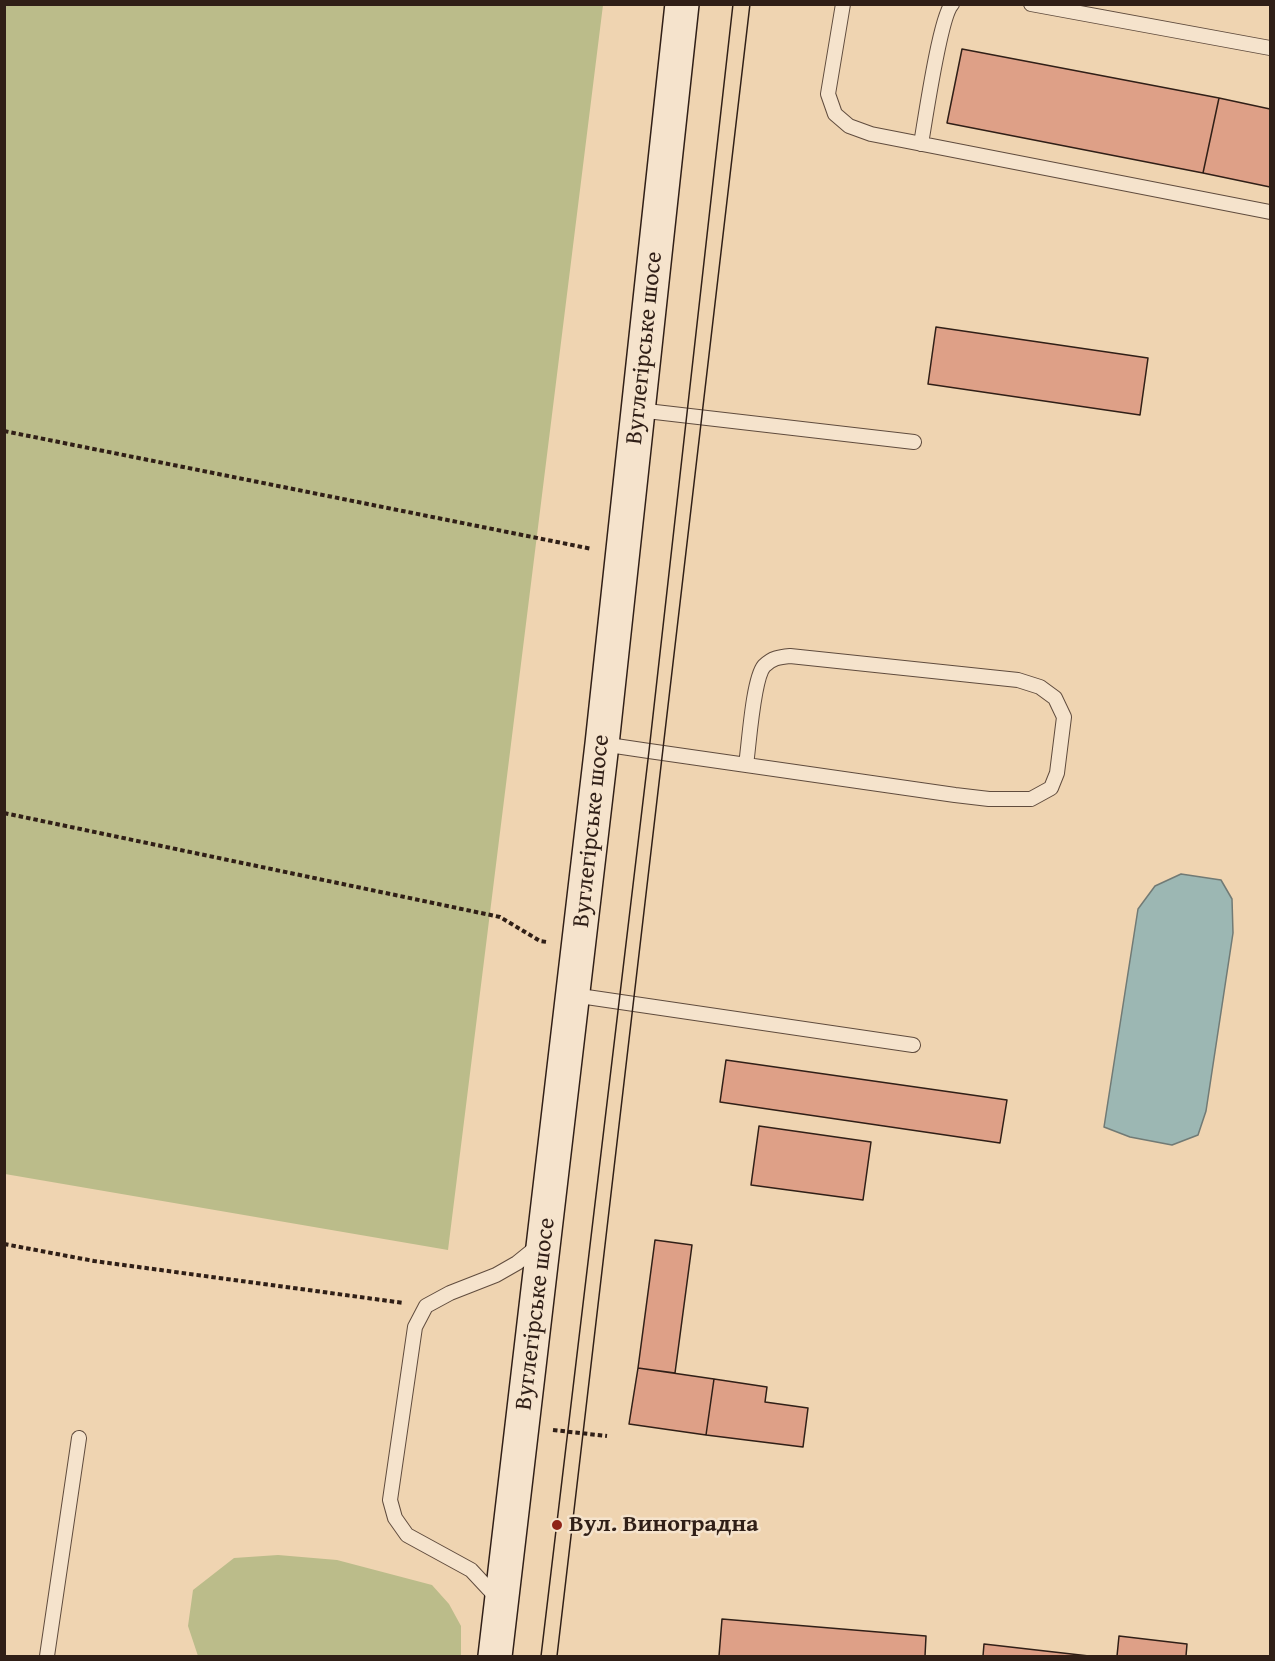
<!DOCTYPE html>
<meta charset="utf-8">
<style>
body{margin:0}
#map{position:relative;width:1275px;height:1661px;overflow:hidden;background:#efd4b1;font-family:"Gentium Book Plus",serif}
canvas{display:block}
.frame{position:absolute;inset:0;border:6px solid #301f17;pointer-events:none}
</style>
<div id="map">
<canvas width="1275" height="1661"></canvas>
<div class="frame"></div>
</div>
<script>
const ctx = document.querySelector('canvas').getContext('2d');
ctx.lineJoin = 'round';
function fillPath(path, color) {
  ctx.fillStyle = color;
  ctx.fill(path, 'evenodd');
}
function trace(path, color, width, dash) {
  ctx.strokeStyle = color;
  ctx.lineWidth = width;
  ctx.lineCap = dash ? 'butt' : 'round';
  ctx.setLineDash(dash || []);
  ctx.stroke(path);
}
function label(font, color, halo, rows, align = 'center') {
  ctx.font = font + ' "Gentium Book Plus",serif';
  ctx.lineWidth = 5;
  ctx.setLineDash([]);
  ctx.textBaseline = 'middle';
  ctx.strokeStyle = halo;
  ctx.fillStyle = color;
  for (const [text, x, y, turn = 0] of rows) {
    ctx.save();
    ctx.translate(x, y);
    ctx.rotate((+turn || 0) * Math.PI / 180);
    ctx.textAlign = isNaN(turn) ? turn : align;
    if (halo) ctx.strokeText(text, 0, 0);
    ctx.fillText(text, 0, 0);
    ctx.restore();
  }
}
fillPath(new Path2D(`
 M4,5H603L448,1250L5,1174Z
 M278,1555L337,1560L432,1585L449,1604L461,1626V1656H198L188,1626L193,1590L234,1558Z`), '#bbbc8a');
const water = new Path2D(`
 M1181,874L1221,880L1232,899L1233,933L1206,1111L1198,1135L1172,1145L1130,1137L1104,1127L1138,909L1155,886Z`);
fillPath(water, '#9cb7b3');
trace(water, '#717a75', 1.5);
const building = new Path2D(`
 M962,49L1219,98L1203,173L947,123Z
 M1219,98L1270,109V187L1203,173Z
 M936,327L1148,358L1140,415L928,384Z
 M726,1060L1007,1100L1000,1143L720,1102Z
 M759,1126L871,1142L863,1200L751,1185Z
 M655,1240L692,1245L675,1373L638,1368Z
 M638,1368L714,1379L706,1435L629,1424Z
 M714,1379L767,1387L765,1402L808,1408L803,1447L706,1435Z
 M722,1619L926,1636L925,1656H719Z
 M1119,1636L1187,1644L1186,1656H1117Z
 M984,1644L1089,1656H983Z`);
fillPath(building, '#dea087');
trace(building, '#301f17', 1.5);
const lane = new Path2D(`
 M843,4L828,94L835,114L849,126L871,134L1270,212
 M1031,4L1270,48
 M921,144C925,121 940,17 952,4
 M638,410L914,442
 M602,744L649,751L955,795L989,799H1031L1051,788L1057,773L1064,717L1055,698L1040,687L1018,680L790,656C779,657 772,658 764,666C753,679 749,745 746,765
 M573,995L913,1045
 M498,1599L471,1570L407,1535L395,1518L390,1500L415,1327L426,1306L450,1293L496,1275L517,1263L538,1246
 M47,1656L79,1438`);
const secondary = new Path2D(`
 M495,1656L602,744L682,4`);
trace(lane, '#604c3e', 16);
trace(secondary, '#301f17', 36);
trace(new Path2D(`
 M4,431L592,549
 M4,813L500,917L540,941L547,942
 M4,1244L94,1261L404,1303
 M553,1430L607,1436`), '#301f17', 4, [4.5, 3]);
trace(lane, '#f5e3cc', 14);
trace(secondary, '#f5e3cc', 33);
trace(new Path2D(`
 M541,1656L649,751L733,4
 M557,1656L750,4`), '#301f17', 1.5);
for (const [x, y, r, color] of [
 [557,1525,6,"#8f2418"]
]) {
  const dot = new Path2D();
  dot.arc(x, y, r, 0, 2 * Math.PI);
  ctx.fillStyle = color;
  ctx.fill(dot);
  trace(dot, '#f5e3cc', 2);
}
label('24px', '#301f17', '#f5e3cc', [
 ["Вуглегірське шосе",645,348,-84],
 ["Вуглегірське шосе",592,831,-84],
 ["Вуглегірське шосе",536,1314,-83]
]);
label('bold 24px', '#301f17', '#f5e3cc', [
 ["Вул. Виноградна",569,1525]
], 'left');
</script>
